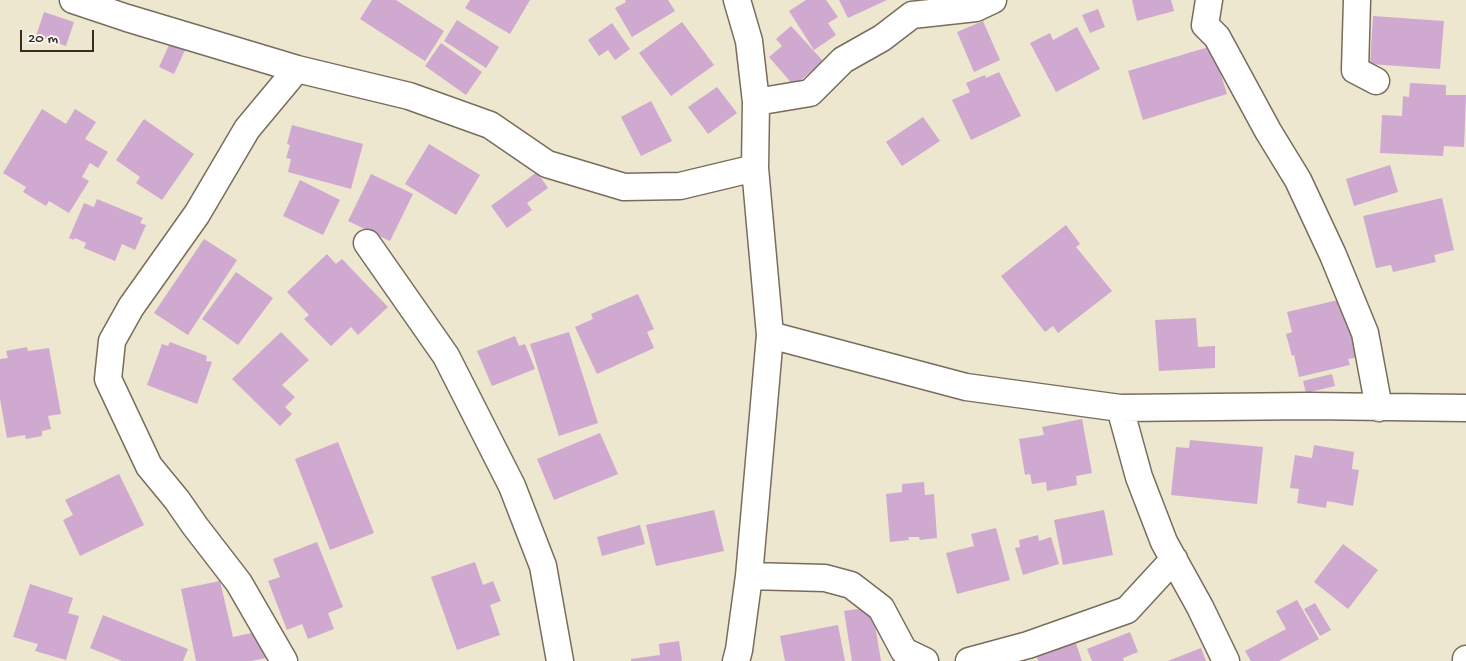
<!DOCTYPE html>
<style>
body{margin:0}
#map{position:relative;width:1466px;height:661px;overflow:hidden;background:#ece7ce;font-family:"Gochi Hand",sans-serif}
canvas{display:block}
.scale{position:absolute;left:20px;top:30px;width:74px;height:22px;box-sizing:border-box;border:2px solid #3b2a1e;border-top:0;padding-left:6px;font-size:15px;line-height:18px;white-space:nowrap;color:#3b2a1e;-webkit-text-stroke:4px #f6f6f2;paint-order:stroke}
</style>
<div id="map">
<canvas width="1466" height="661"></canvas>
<div class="scale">20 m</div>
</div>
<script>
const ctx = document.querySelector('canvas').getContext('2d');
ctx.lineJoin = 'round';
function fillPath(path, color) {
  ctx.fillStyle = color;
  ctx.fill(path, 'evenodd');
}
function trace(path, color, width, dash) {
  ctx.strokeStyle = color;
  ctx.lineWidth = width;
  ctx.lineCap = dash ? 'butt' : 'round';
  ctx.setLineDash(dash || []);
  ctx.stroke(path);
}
fillPath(new Path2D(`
 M372,0H396L444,31L425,61L360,19Z
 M470,0H530L510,34L465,8Z
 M625,0H668L675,11L632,37L615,8L626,2Z
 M806,0H826L838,17L828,23L836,35L814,50L789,11Z
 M839,0H887L848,18Z
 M1132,0H1171L1174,11L1137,21Z
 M1098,9L1105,27L1090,33L1082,15Z
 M44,12L74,22L66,46L36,36Z
 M1373,16L1444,21L1440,69L1370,64Z
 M457,20L499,47L486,68L444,41Z
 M983,21L1000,60L974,72L957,32Z
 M682,22L714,65L671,96L639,53Z
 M612,23L630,49L615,60L608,50L599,56L588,40Z
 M791,26L823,61L794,86L769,57L782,46L776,39Z
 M1077,27L1100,69L1056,92L1030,43L1050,33L1053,40Z
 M170,43L185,50L174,74L159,67Z
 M441,43L482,72L466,95L425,66Z
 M1212,46L1227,94L1143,120L1128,71Z
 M999,72L1021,116L971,140L952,100L970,92L966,83L985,75L986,78Z
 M1410,83L1446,85V95H1466L1464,147L1444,146L1443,156L1380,153L1382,115L1402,116L1403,96L1409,97Z
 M717,87L737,113L708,134L688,107Z
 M651,101L672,141L641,156L621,117Z
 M42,109L66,124L75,109L96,122L85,139L108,152L98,168L90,163L82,177L89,181L69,213L49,201L46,206L23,192L26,187L3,173Z
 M923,117L940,141L902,166L886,142Z
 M144,119L194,154L162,200L136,183L140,177L116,160Z
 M292,125L363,144L351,189L288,172L291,159L286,158L290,145L287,144Z
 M429,144L480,175L456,215L405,184Z
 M1390,165L1398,192L1354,206L1346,179Z
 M537,172L548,188L527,203L532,210L507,228L491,206Z
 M371,174L413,194L390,241L348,221Z
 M300,180L340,200L323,235L283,216Z
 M1442,198L1454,250L1434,255L1436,262L1393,272L1391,265L1376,268L1363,216Z
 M97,199L143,218L140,223L146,225L135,250L122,244L115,261L84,248L86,243L75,238L74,240L69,238L84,203L94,207Z
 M1066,225L1080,244L1076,247L1112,291L1058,333L1053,326L1045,332L1001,276Z
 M204,239L237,260L188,335L154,313Z
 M327,254L336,264L342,259L388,307L358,335L351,327L331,346L304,319L309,315L287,292Z
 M236,272L273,298L238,345L202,319Z
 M638,294L654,329L647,332L654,348L597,374L575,327L593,319L591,314Z
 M1338,300L1343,317L1348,316L1359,357L1348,359L1350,365L1299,377L1294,355L1292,356L1286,334L1292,332L1287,312Z
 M1196,318L1198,347L1215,346V368L1159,371L1155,320Z
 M281,332L309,360L282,385L295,397L285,407L292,414L280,426L232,379Z
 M569,332L598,423L559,436L530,344Z
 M515,336L519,346L525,344L535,369L492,386L477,351Z
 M170,342L207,356L206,361L212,362L197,404L147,385L162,344L168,346Z
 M27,347L28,351L49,348L61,414L48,416L51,429L42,431V436L26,439L25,435L7,438L0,399V359L8,358L6,351Z
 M1332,374L1335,386L1306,393L1303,381Z
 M1082,419L1092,473L1076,476L1077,485L1047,491L1046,482L1032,484L1030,474L1025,475L1019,439L1044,435L1042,427Z
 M600,433L618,474L554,500L537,459Z
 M1190,440L1263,447L1257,504L1171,495L1176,447L1189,448Z
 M338,442L374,533L330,550L295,459Z
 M1314,445L1354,452L1352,469L1359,470L1353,506L1327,501L1326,508L1297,503L1299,489L1290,488L1295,455L1312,458Z
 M119,474L144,525L80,556L63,520L73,515L65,500Z
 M924,482L925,495L934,494L937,538L920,540L919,537H908L909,540L890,542L886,494L902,492V484Z
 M714,510L724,551L656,566L646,525Z
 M1104,510L1113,555L1063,565L1054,520Z
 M640,525L645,544L602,556L597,537Z
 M996,528L1010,580L957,594L946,553L974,546L971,534Z
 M1038,535L1039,541L1051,537L1059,564L1023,575L1015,548L1020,547L1019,540Z
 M317,542L343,607L328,613L334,629L308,639L302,624L287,630L268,581L280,577L273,559Z
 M1343,544L1378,570L1348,609L1314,582Z
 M475,562L483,585L493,581L501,601L490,605L500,635L457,650L431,577Z
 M220,581L233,637L260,631L266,658L251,661H196L181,589Z
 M30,584L73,598L68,613L79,616L66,660L35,651L38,644L13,637Z
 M1297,600L1319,639L1279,661H1251L1245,651L1286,629L1276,611Z
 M1315,603L1331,630L1320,636L1304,609Z
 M872,607L881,661H852L844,611Z
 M103,615L188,649L183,661H122L90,648Z
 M838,625L845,661H785L780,636Z
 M1130,632L1138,652L1123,658L1124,661H1092L1087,649Z
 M1074,638L1082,661H1038L1035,650Z
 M679,641L682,661H631V659L660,655L659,644Z
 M1201,648L1206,661H1168Z`), '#cfa9d0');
const minor = new Path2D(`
 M73,0L127,18L297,69L409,96L490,125L547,164L624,187L680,186L755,168
 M1209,0L1205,25L1217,37L1268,131L1298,180L1333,255L1365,333L1379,408
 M1357,0L1355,70L1376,81
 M756,102L810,93L843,60L882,38L912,15L976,8L993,0
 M367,243L446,356L512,486L543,566L560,661
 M770,335L966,387L1120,408L1310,406L1466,408
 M1120,408L1139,477L1164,542L1200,607L1226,661
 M749,576L825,578L851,585L881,608L904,651L925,661
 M284,661L239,583L195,526L177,500L149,466L108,379L112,341L131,307L197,214L247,129L297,69
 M736,661L739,650L749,576L770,335L755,168L756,102L749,41L737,0
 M969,661L1028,645L1127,610L1174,559
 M1466,661V659`);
trace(minor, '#796c5c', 29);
trace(minor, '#fff', 26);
</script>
